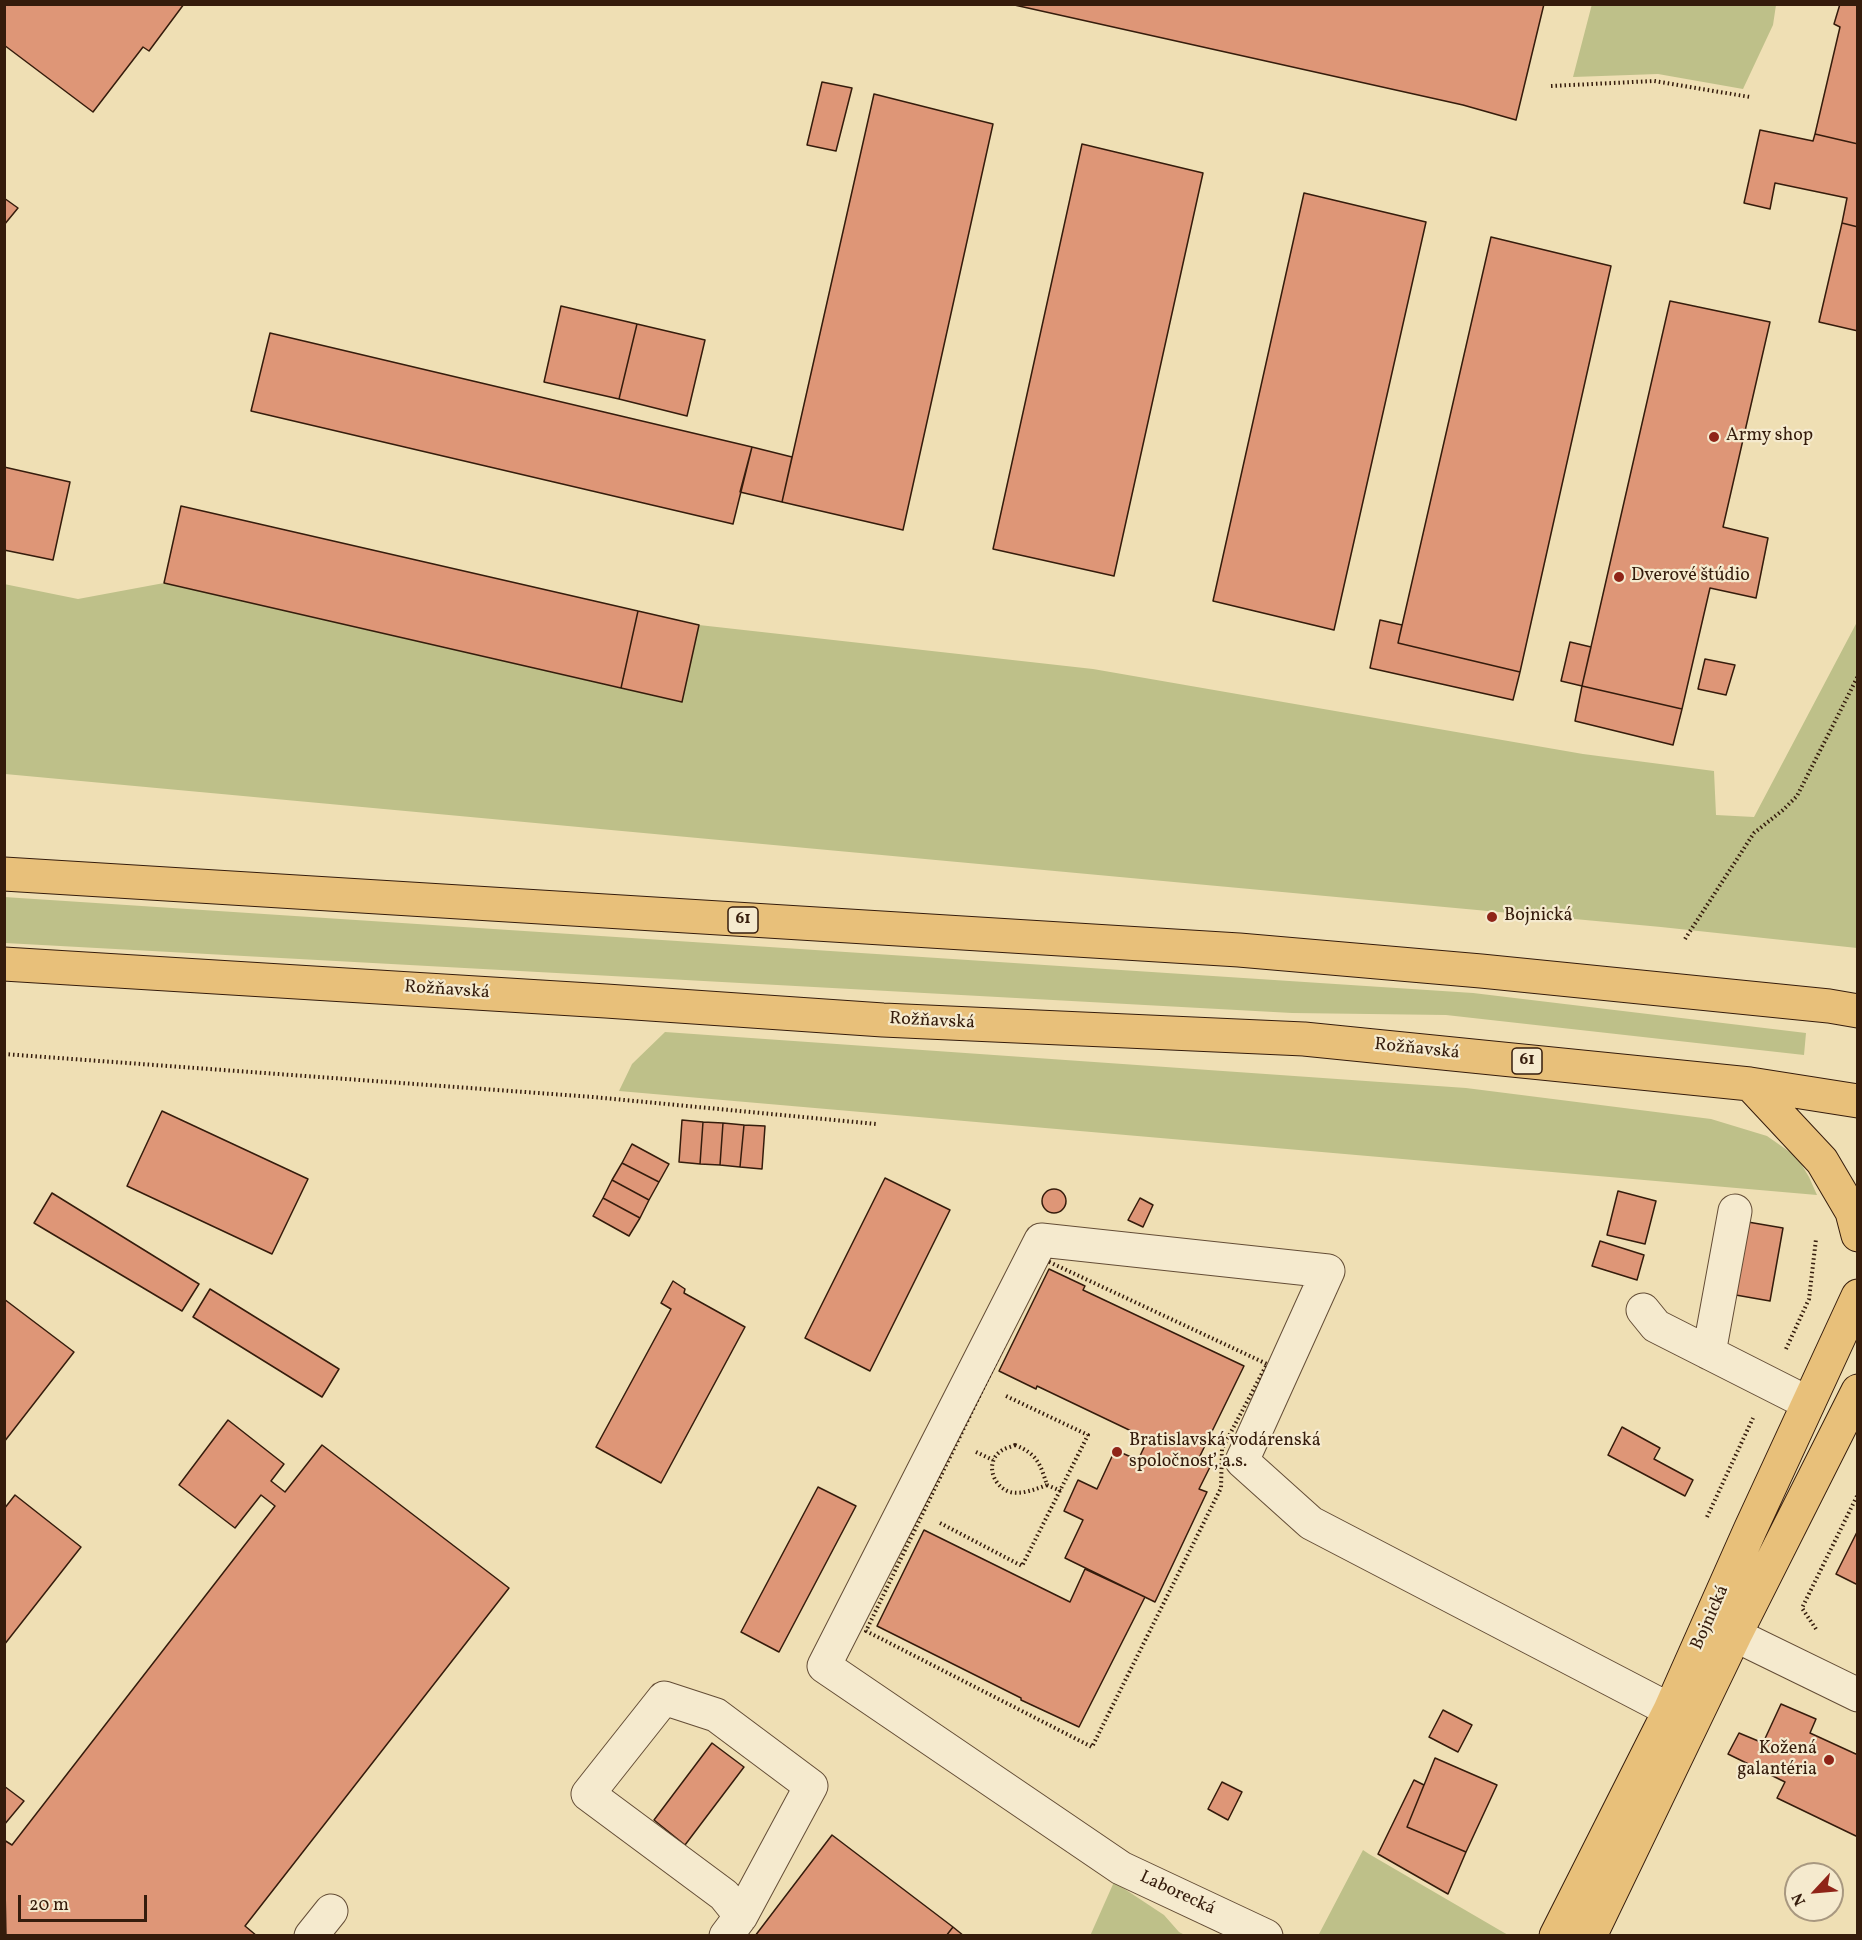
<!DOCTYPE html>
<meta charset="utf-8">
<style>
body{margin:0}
#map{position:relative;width:1862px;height:1940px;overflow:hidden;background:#efdfb4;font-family:Vollkorn,serif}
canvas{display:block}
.frame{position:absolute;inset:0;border:6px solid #351c0c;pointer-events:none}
.north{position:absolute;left:1784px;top:1862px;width:60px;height:60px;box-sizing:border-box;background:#f5eace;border:2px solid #a89880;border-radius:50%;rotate:244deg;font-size:16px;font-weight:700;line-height:24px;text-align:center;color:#351c0c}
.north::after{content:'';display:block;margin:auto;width:21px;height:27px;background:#8f2418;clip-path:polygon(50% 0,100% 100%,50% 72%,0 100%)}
.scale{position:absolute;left:18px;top:1895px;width:129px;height:27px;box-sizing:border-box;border:3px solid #351c0c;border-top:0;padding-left:8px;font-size:18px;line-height:21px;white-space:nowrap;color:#351c0c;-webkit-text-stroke:4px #f5eace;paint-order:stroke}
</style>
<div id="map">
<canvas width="1862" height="1940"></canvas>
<div class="frame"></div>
<div class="north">N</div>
<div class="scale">20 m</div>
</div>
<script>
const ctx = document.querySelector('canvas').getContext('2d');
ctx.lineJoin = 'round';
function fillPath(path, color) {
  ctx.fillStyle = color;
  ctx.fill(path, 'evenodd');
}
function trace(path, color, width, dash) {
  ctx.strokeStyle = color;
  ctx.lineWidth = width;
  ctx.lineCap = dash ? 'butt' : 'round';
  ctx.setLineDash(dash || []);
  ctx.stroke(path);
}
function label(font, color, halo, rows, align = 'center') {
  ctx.font = font + ' Vollkorn,serif';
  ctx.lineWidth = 4.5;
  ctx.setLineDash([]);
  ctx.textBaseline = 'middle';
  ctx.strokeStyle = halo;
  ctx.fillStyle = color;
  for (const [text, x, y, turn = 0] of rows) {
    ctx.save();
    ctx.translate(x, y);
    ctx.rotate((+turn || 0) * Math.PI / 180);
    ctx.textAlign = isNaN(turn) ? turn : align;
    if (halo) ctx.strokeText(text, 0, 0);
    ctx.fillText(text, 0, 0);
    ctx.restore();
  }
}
fillPath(new Path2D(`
 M1592,4H1776V5L1773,25L1743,89L1658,74L1573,77Z
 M164,583L681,702L699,625L1093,669L1583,754L1714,771L1716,815L1754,817L1857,622V948L1661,927L5,774L4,584L78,599Z
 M4,897L1473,993L1806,1033L1804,1055L1446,1015L1292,1013L5,943Z
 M665,1032L1466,1088L1711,1119L1767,1136L1797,1157L1809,1177L1817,1195L619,1091L632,1064Z
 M1363,1850L1369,1854L1508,1935L1319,1934Z
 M1114,1882L1164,1915L1179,1932L1185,1935L1090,1936Z`), '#bec089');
const building = new Path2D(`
 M4,4H184L149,51L143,47L93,112L4,45Z
 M1010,4H1544L1516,120L1463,105Z
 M1840,4H1858V144L1815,134L1840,27L1834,24Z
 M822,82L852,88L836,151L807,145Z
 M874,94L993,124L903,530L782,502Z
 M1760,130L1813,141L1815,134L1858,144V227L1842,223L1847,198L1775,183L1770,209L1744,203Z
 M1082,144L1203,173L1114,576L993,549Z
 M1304,193L1426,222L1334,630L1213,601Z
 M4,198L18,208L4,225Z
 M1842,223L1858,227V331L1819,322Z
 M1491,237L1611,266L1520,672L1398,643Z
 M1670,301L1770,322L1723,527L1768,538L1756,598L1710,588L1682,709L1582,686Z
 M561,306L637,324L619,399L544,382Z
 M637,324L705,340L687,416L619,399Z
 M270,333L752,447L733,524L251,411Z
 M752,447L792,457L782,502L740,492Z
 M4,467L70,482L53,560L4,550Z
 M181,506L638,611L621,688L164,583Z
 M638,611L699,625L682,702L621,688Z
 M1380,620L1402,625L1398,643L1520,672L1513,700L1370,668Z
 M1570,642L1591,647L1582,686L1561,681Z
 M1705,659L1735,665L1726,695L1698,689Z
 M1582,686L1682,709L1673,745L1575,721Z
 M162,1111L308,1179L272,1254L127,1186Z
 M682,1120L703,1122L700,1164L679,1162Z
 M703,1122L723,1123L720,1165L700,1164Z
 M723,1123L744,1125L740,1167L720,1165Z
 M744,1125L765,1126L762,1169L740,1167Z
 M632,1144L669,1164L659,1182L622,1163Z
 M622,1163L659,1182L649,1200L612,1180Z
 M885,1178L950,1210L870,1371L805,1338Z
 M612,1180L649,1200L640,1218L603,1198Z
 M1042 1201a12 12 0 1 1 24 0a12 12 0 1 1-24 0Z
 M1618,1191L1656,1201L1645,1244L1607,1235Z
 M52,1193L199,1284L182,1311L34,1223Z
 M603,1198L640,1218L629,1236L593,1216Z
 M1140,1198L1153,1205L1143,1227L1128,1220Z
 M1742,1221L1783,1228L1770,1301L1730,1294Z
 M1600,1241L1644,1255L1637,1280L1592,1266Z
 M1049,1269L1085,1286L1083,1290L1244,1366L1197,1462L1210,1467L1199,1489L1207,1492L1155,1602L1065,1558L1083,1520L1064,1511L1078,1480L1097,1489L1115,1450L1138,1460L1148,1439L1037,1386L1036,1389L999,1371Z
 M673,1281L685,1289L684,1293L745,1327L661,1483L596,1447L671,1309L661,1303Z
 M210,1289L339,1369L322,1397L193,1317Z
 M4,1299L74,1352L4,1442Z
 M228,1420L284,1464L271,1481L285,1492L322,1445L509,1588L245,1926L257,1936H6L4,1840L12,1845L275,1506L261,1495L235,1528L179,1485Z
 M1622,1427L1660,1448L1654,1459L1693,1480L1685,1496L1608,1455Z
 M818,1487L856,1506L779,1652L741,1632Z
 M15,1495L81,1547L4,1645V1509Z
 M924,1530L1070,1602L1085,1569L1145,1597L1079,1727L1021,1700V1698L877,1626Z
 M1858,1530V1585L1836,1574Z
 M1781,1704L1816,1719L1810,1733L1858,1755V1837L1777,1798L1785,1782L1728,1754L1739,1733L1763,1743Z
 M1443,1710L1472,1725L1458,1752L1429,1737Z
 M712,1743L744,1767L685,1845L654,1820Z
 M1435,1758L1497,1785L1466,1852L1407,1827Z
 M1414,1780L1424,1785L1407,1827L1466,1852L1448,1894L1378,1854Z
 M1222,1782L1242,1792L1228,1820L1208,1809Z
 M4,1786L24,1801L4,1825Z
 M832,1835L953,1927L946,1936H755Z
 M953,1927L964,1936H946Z`);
fillPath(building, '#de9677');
trace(building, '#351c0c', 1.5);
const minor = new Path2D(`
 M1643,1310L1656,1326L1808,1403
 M1709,1353L1735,1211
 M1735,1635L1858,1695
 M311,1936L331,1911
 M726,1936L741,1916L811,1786L716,1715L664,1698L588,1794L724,1895L741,1916
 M1266,1936L1121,1868L824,1666L1041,1240L1328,1271L1242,1461L1311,1523L1670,1710`);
const major = new Path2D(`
 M4,874L1239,950L1481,971L1829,1006L1858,1011
 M4,964L606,1001L883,1020L1304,1039L1750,1084L1858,1101
 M1750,1084L1822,1161L1852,1212L1858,1235
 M1556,1936L1670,1710L1750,1530L1858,1296
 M1590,1936L1735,1635L1858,1391`);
trace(minor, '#644d36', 35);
trace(major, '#351c0c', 35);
trace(new Path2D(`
 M1551,86L1654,81L1750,97
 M1685,939L1754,833L1783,810L1797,796L1858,676
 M4,1054L593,1097L876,1124
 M1045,1260L1267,1364L1222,1449L1221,1488L1092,1747L866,1631Z
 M1786,1349L1809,1299L1816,1239
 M1015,1445C1037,1454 1040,1463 1047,1485C1036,1489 1021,1495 1010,1492C992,1486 985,1462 1001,1451C1005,1448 1011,1447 1015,1445Z
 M976,1452L993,1460
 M1047,1485L1061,1491
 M1707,1517L1753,1418
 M940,1523L1022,1566L1088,1435L1006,1396
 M1816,1629L1802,1608L1858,1494`), '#351c0c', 4, [1.5, 3]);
trace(minor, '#f5eace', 33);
trace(major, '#e8c07a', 33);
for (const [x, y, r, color] of [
 [1714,437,6,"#8f2418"],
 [1619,577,6,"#8f2418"],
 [1492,917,6,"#8f2418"],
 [1117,1452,6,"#8f2418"],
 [1829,1760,6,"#8f2418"]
]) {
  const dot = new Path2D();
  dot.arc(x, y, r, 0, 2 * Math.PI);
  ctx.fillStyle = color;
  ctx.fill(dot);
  trace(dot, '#f5eace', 2);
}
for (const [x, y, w] of [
 [743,920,30],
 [1527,1061,30]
]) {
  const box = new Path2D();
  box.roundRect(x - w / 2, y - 13, w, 26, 4.5);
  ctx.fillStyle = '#f5eace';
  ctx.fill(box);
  trace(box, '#351c0c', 1.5);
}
label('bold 16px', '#351c0c', null, [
 ["61",743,920],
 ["61",1527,1061]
]);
label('18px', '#351c0c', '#f5eace', [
 ["Army shop",1726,437],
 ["Dverové štúdio",1631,577],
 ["Bojnická",1504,917],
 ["Bratislavská vodárenská",1129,1442],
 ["spoločnosť, a.s.",1129,1463],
 ["Kožená",1817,1750,"right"],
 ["galantéria",1817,1771,"right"]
], 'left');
label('18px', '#351c0c', '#f5eace', [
 ["Rožňavská",447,991,4],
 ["Rožňavská",932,1022,3],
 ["Rožňavská",1417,1050,6],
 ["Bojnická",1711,1618,-66],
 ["Laborecká",1177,1894,25]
]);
</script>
